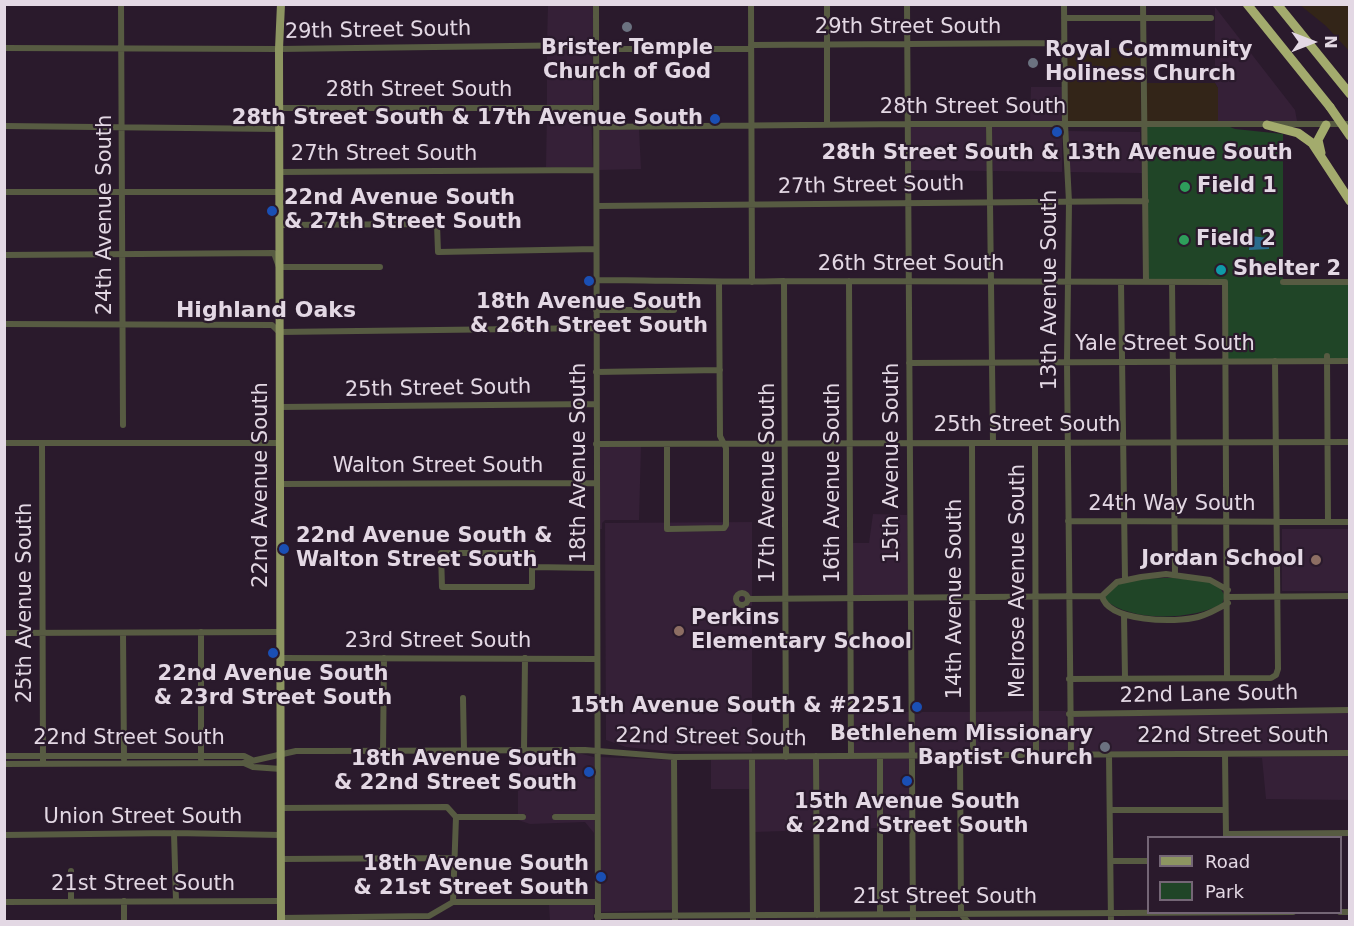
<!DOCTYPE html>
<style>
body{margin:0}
#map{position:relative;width:1354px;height:926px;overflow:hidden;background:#2a1a2c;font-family:"DejaVu Sans",sans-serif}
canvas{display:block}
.frame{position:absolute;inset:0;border:6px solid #e3d8e4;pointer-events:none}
.legend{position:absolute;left:1147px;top:836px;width:195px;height:78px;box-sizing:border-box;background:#2a1a2c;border:2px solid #746676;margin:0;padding:8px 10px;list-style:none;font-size:18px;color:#e3d8e4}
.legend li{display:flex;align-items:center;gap:12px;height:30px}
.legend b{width:30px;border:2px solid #746676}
.north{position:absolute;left:1282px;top:12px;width:60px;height:60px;-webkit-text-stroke:4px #2a1a2c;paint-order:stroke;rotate:90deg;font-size:16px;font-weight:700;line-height:24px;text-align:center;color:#e3d8e4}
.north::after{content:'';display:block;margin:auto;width:21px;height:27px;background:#e3d8e4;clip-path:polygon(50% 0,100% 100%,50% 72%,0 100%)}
</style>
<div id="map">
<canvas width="1354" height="926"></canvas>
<div class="frame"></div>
<ul class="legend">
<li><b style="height:8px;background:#8d9561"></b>Road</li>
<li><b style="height:16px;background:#204527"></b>Park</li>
</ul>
<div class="north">N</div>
</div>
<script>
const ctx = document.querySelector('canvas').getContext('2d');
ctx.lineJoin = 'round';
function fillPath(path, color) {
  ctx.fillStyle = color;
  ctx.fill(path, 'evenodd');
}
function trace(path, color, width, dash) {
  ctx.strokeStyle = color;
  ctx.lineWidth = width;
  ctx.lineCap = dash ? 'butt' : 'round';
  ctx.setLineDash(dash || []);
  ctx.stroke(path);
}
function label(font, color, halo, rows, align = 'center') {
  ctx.font = font + ' "DejaVu Sans",sans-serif';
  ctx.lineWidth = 4.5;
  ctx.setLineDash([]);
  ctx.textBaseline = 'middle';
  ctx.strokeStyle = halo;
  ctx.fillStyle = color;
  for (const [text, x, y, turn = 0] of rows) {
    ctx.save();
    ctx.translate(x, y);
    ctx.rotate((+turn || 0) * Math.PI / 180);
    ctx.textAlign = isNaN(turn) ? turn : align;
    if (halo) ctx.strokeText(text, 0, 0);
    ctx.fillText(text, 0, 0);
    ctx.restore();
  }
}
fillPath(new Path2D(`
 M548,5H593V44L547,43Z
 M1215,7L1295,110L1297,121H1218V88L1215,83Z
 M547,48L593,50L592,105H547Z
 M1031,87H1062V121H1018H1030Z
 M547,110H591L593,167H546Z
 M910,127H986L987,171L911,170Z
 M992,127H1062V172L993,171Z
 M639,129L641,169L599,170V130Z
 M1068,131L1140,132L1142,173L1068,172Z
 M599,446H641L639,520H605L602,523V529H599Z
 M873,514L907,515L908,595L853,596V543H869Z
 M752,522V752L664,751L626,747L606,740L605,523Z
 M1282,529H1349V591H1282Z
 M1033,711V752L976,753V712Z
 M1039,711H1066L1068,752H1039Z
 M854,712H909V753L854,754Z
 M915,712H970V753H915Z
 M1349,712V750L1074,752L1073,717Z
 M552,753H578L594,757V814H552V819H594V847V833L585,822L530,824L518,820L526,819V814H518V755Z
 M1349,756V800L1266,799L1262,758L1228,757Z
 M600,757L671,760L672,910L601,912Z
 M813,759V830L755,832V760Z
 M819,759H877V828L819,830Z
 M883,759H909L910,827L883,828Z
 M711,760H749V789H711Z
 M549,905H594L593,921H550Z`), '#352037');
fillPath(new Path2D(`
 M1300,5H1349V51L1326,26Z
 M1067,46L1140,49L1141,121H1068Z
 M1147,83H1215L1218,88V121H1147Z`), '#332518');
fillPath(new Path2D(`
 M1225,125L1235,129L1283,134V281L1349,282V361H1225V282H1146V126Z
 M1174,578L1206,581L1219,586L1225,596L1222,604C1192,620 1131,623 1104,599C1106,595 1109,589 1113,587C1125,578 1159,578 1174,578Z`), '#204527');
fillPath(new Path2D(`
 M1250,236L1269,238V249L1249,250Z`), '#2a6c8e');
trace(new Path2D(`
 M121,4L123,425
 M596,4L598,922
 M751,4L752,282
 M827,4V125
 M907,4L913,922
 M1064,4L1065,124L1069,202L1067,362L1071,755
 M1143,4L1146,282
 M1064,18H1211
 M751,45L1064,43
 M4,48L279,49L589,45L605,49H751
 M279,108H596
 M989,124L993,443
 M4,126L279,129
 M596,127L907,124H1350
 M279,172L596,170
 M4,192H279
 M597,206L1146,201
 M279,225L437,224L438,252L596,249
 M4,255L274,253L279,267H380
 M596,280C659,280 722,283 784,281L1225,282L1227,678
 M784,281L786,757
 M849,281L851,756
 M1121,282L1125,580
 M1172,282L1175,575
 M1283,282H1350
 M596,310H674
 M4,324L272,325L279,332L596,328
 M1327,356L1328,522
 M909,363L1350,361
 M596,372L720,370
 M280,407L596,404
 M4,443H280
 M42,443L43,763
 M972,443L973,755
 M1035,443L1036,755
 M596,444L1350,442
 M667,444V529L724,528L726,525V448L720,436L719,283
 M280,484L596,483
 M1068,521L1350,522
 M441,553H532V587H442Z
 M532,567L596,568
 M736 599a6 6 0 1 1 12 0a6 6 0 1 1-12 0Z
 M1102,596C1108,622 1176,623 1198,617C1209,614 1218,609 1228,603
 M1228,597L1350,596
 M748,599L1102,596L1117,582L1141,577L1166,574L1210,580L1228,590
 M1124,615L1125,678
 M201,632V759
 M4,633L281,632
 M123,633L124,759
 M281,658L596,659
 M1069,679L1271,678L1276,675L1278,669L1275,361
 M463,698L464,750
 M1069,714L1350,710
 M524,750L525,658
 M383,751L384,658
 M1225,754L1226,837
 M1109,755L1111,922
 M4,756H244L252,760
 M816,756L817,915
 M880,756V914
 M960,756L961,914L968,922
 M674,757L675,922
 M752,757L753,922
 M244,763L253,767L281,769
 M4,764L243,763L296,751H326L585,750L674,757L1350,753
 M281,808L447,807L456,817L453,902
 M1110,810H1225
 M456,817H523
 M555,817H597
 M174,833L176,901
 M1226,834L1350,833
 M4,835L174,833L281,835
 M281,859L453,858
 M1111,861H1148
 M71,901V871
 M4,902L281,901
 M1340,912H1350
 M597,916L1293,912
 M281,918L429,916L453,902H597
 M124,922V901`), '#575b42', 6);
trace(new Path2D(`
 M281,4L279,49L281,922`), '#8d9561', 8);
trace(new Path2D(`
 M1247,4L1330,107
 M1277,4L1350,94
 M1267,125L1298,133L1312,143L1350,201
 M1321,153L1318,140L1326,125`), '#a3ab6d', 9);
trace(new Path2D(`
 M1330,107L1350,136`), '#a3ab6d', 9);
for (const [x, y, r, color] of [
 [627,27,6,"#6b7280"],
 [1033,63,6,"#6b7280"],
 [715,119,6,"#1a4fb4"],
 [1057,132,6,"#1a4fb4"],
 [1185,187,6,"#2e9e5b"],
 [272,211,6,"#1a4fb4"],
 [1184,240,6,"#2e9e5b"],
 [1221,270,6,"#0f9aa8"],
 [589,281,6,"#1a4fb4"],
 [284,549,6,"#1a4fb4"],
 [1316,560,6,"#8d6e63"],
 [679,631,6,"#8d6e63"],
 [273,653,6,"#1a4fb4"],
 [917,707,6,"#1a4fb4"],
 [1105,747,6,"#6b7280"],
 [589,772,6,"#1a4fb4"],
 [907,781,6,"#1a4fb4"],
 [601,877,6,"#1a4fb4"]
]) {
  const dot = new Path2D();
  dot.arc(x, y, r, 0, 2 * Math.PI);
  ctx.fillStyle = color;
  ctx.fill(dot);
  trace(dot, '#2a1a2c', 2);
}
label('21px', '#e3d8e4', '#2a1a2c', [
 ["29th Street South",908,28],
 ["29th Street South",378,31,-1],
 ["28th Street South",419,91],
 ["28th Street South",973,108],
 ["27th Street South",384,155],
 ["27th Street South",871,186,-1],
 ["24th Avenue South",106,215,-90],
 ["26th Street South",911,265],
 ["13th Avenue South",1051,290,-90],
 ["Yale Street South",1165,345],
 ["25th Street South",438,389,-1],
 ["25th Street South",1027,426],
 ["18th Avenue South",580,463,-90],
 ["15th Avenue South",893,463,-90],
 ["Walton Street South",438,467],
 ["17th Avenue South",769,483,-90],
 ["16th Avenue South",834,483,-90],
 ["22nd Avenue South",262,485,-90],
 ["24th Way South",1172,505],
 ["Melrose Avenue South",1019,581,-90],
 ["14th Avenue South",956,599,-90],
 ["25th Avenue South",26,603,-90],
 ["23rd Street South",438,642],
 ["22nd Lane South",1209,695,-1],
 ["22nd Street South",1233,737],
 ["22nd Street South",711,738,1],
 ["22nd Street South",129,739],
 ["Union Street South",143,818],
 ["21st Street South",143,885],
 ["21st Street South",945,898]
]);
label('bold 21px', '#e3d8e4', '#2a1a2c', [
 ["Brister Temple",627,49,"center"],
 ["Church of God",627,73,"center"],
 ["Royal Community",1045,51],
 ["Holiness Church",1045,75],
 ["28th Street South & 17th Avenue South",703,119,"right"],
 ["28th Street South & 13th Avenue South",1057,154,"center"],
 ["Field 1",1197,187],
 ["22nd Avenue South",284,199],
 ["& 27th Street South",284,223],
 ["Field 2",1196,240],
 ["Shelter 2",1233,270],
 ["18th Avenue South",589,303,"center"],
 ["& 26th Street South",589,327,"center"],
 ["22nd Avenue South &",296,537],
 ["Walton Street South",296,561],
 ["Jordan School",1304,560,"right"],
 ["Perkins",691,619],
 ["Elementary School",691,643],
 ["22nd Avenue South",273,675,"center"],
 ["& 23rd Street South",273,699,"center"],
 ["15th Avenue South & #2251",905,707,"right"],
 ["Bethlehem Missionary",1093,735,"right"],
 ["Baptist Church",1093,759,"right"],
 ["18th Avenue South",577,760,"right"],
 ["& 22nd Street South",577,784,"right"],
 ["15th Avenue South",907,803,"center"],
 ["& 22nd Street South",907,827,"center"],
 ["18th Avenue South",589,865,"right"],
 ["& 21st Street South",589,889,"right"]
], 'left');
label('bold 22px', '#e3d8e4', '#2a1a2c', [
 ["Highland Oaks",266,311]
]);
</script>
